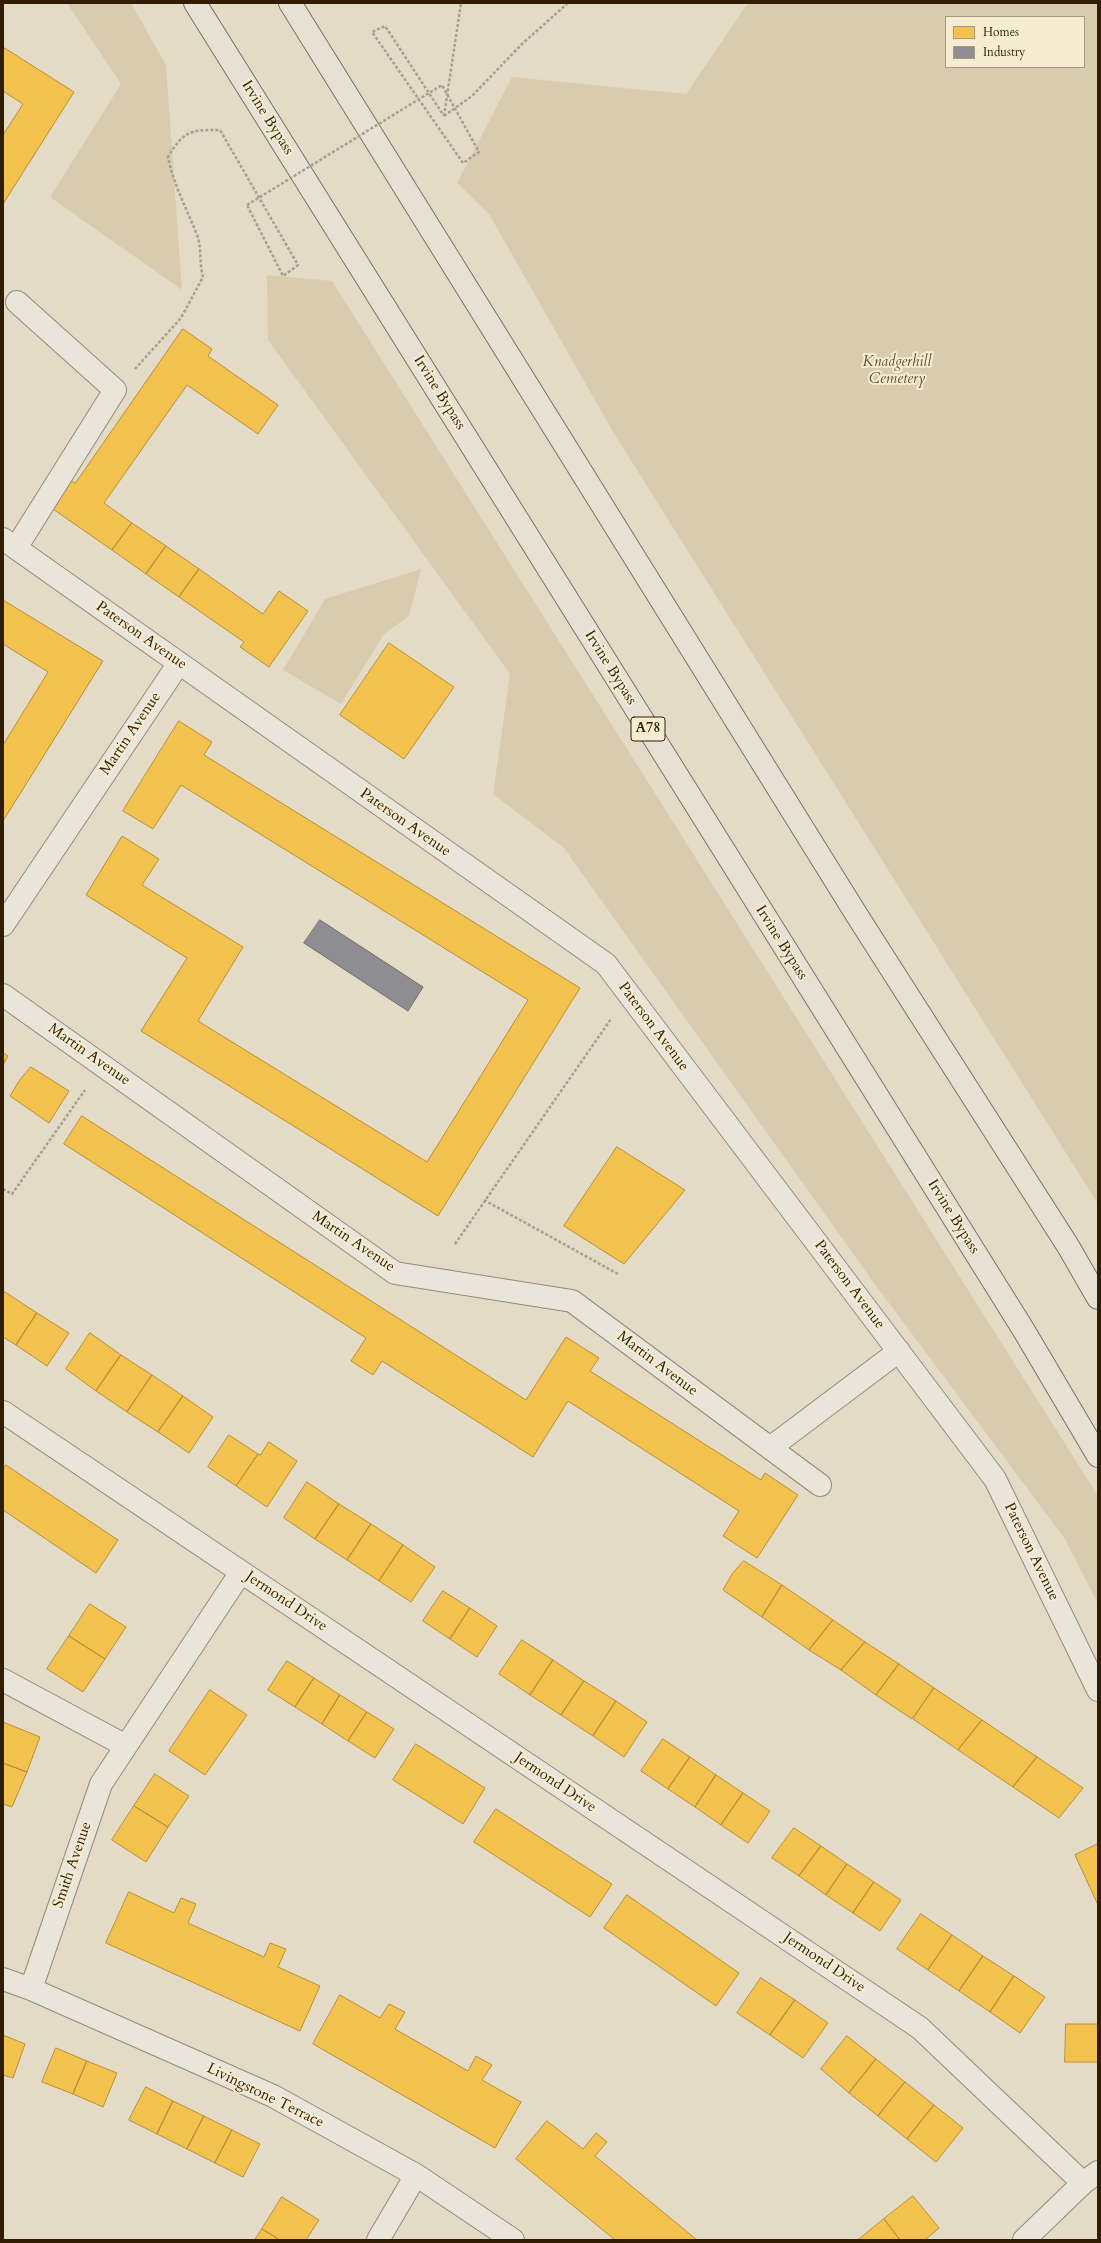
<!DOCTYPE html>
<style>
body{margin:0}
#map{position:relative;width:1101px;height:2243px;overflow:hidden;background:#e4dbc6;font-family:Cardo,serif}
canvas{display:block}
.frame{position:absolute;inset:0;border:4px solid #301d04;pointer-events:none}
.legend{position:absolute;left:945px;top:16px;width:140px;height:52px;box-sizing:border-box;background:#f6ecd2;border:1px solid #a79980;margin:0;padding:5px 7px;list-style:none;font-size:12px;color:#301d04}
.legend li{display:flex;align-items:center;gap:8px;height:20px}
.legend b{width:20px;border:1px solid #a79980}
</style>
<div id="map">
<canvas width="1101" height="2243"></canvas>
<div class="frame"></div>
<ul class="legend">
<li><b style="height:11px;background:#f2c14e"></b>Homes</li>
<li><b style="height:11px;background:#8d8d92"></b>Industry</li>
</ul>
</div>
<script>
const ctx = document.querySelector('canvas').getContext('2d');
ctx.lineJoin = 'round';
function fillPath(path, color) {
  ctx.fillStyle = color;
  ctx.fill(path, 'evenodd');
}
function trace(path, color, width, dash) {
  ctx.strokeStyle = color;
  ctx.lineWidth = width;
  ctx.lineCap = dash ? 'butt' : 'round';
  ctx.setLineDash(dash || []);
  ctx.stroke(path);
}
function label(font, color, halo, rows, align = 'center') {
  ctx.font = font + ' Cardo,serif';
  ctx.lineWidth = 4;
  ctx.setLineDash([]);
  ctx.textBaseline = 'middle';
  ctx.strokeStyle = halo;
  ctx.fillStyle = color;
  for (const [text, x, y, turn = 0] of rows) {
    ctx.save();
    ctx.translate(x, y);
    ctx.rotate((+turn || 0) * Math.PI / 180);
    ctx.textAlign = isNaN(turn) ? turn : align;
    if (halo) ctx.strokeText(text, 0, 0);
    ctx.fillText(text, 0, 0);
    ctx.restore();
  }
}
fillPath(new Path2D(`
 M67,3H131L166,65L182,290L50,197L121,84Z
 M748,3H1098V1204L613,432L489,214L457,183L512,77L686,94ZM946,17H1084V67H946Z
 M267,275L332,281L1098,1496V1604L1065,1539L871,1279L564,848L493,794L510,674L268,340Z
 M421,569L409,616L384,634L341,704L283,670L325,599Z`), '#d9ccae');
const homes = new Path2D(`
 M3,47L74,92L3,204V135L23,104L3,91Z
 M183,329L212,349L208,356L278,405L258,434L187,385L104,503L132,523L112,550L50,507L69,479L75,483Z
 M132,523L166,546L146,574L112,550Z
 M166,546L199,569L179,597L146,574Z
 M199,569L263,614L279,591L308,611L269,667L240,647L244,642L179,597Z
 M3,600L103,661L3,821V745L48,672L3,644Z
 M389,643L454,687L404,759L340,715Z
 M179,721L212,742L204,755L580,988L438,1216L141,1031L187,958L86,895L122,836L159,859L142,885L243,947L198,1021L427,1162L528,1000L181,785L153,829L123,811Z
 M3,1053L8,1056L3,1065Z
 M31,1067L69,1091L49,1123L10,1096L19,1081Z
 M82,1116L526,1400L566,1337L599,1358L590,1371L761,1480L765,1473L798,1495L757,1558L723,1536L739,1511L568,1401L533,1457L382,1361L373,1375L351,1361L366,1338L64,1144Z
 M617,1147L685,1190L624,1264L564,1226Z
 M5,1292L37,1313L16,1345L3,1337V1295Z
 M37,1313L69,1333L47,1366L16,1345Z
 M90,1333L121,1355L96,1391L66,1369Z
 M121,1355L152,1375L127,1412L96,1391Z
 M152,1375L183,1396L158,1432L127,1412Z
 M183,1396L213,1417L189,1453L158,1432Z
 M229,1435L258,1454L236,1486L208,1467Z
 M269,1442L297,1461L267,1507L236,1486L258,1454L260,1455Z
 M6,1465L118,1540L96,1573L3,1510V1470Z
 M307,1482L339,1504L315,1539L284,1518Z
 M339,1504L371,1524L347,1560L315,1539Z
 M371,1524L403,1545L379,1581L347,1560Z
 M403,1545L435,1567L411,1602L379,1581Z
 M744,1561L782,1585L762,1617L723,1590L732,1574Z
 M782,1585L833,1620L809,1650L762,1617Z
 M443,1591L470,1608L450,1639L423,1621Z
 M90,1604L126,1627L105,1659L69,1636Z
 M470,1608L497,1626L477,1657L450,1639Z
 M833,1620L865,1642L841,1670L809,1650Z
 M69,1636L105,1659L83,1692L47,1669Z
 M522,1640L553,1660L530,1695L499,1674Z
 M865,1642L899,1664L876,1695L841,1670Z
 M553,1660L584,1681L561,1715L530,1695Z
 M287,1661L314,1678L295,1707L268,1690Z
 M899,1664L934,1688L912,1719L876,1695Z
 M314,1678L340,1695L322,1724L295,1707Z
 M584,1681L616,1701L593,1736L561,1715Z
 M934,1688L982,1720L958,1750L913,1719Z
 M210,1690L247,1715L205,1775L169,1751Z
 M340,1695L367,1712L348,1741L322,1724Z
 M616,1701L647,1722L624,1757L593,1736Z
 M367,1712L394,1729L375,1758L348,1741Z
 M982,1720L1037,1757L1013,1787L958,1750Z
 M3,1722L40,1737L27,1772L3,1763Z
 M663,1739L690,1757L668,1789L641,1771Z
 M416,1744L485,1788L463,1824L393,1780Z
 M690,1757L716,1775L695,1807L668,1789Z
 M1037,1757L1083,1788L1059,1818L1013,1787Z
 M3,1763L27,1772L12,1807L3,1804Z
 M155,1774L189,1796L168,1827L134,1806Z
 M716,1775L743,1793L721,1825L695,1807Z
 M743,1793L770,1811L748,1843L721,1825Z
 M134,1806L168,1827L146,1862L112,1840Z
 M496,1809L612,1884L590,1917L474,1842Z
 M794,1828L821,1846L799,1876L772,1858Z
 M1098,1844V1905L1075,1855Z
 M821,1846L847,1864L826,1895L799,1876Z
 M847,1864L874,1882L853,1913L826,1895Z
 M874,1882L901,1900L880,1931L853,1913Z
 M129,1892L174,1913L181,1898L196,1904L188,1923L264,1957L270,1943L286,1949L278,1967L320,1986L300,2031L106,1943Z
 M627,1895L739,1973L716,2006L604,1928Z
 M921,1914L952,1935L928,1970L897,1949Z
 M952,1935L983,1956L959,1991L928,1970Z
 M983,1956L1014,1976L990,2012L959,1991Z
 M1014,1976L1045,1997L1020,2033L990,2012Z
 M761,1978L795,2000L770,2035L737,2013Z
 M340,1995L380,2018L389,2004L405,2012L395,2029L468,2071L476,2056L492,2065L482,2080L521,2102L495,2148L313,2044Z
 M795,2000L828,2023L803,2058L770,2035Z
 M1066,2024H1098V2062H1065Z
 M3,2035L25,2044L13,2078L3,2075Z
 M847,2036L876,2059L849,2093L821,2069Z
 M56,2048L87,2061L73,2094L42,2082Z
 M876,2059L905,2082L878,2116L849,2093Z
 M87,2061L117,2073L103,2107L73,2094Z
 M905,2082L934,2105L907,2139L878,2116Z
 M146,2087L173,2101L157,2134L129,2120Z
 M173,2101L204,2116L187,2149L157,2134Z
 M934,2105L963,2128L936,2162L907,2139Z
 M204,2116L232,2130L215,2163L187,2149Z
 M547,2121L583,2149L596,2133L607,2142L595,2156L697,2240H615L516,2159Z
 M232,2130L260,2144L243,2177L215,2163Z
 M913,2196L939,2228L925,2240H900L884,2219Z
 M282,2197L319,2220L306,2240H280L262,2229Z
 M884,2219L900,2240H858Z
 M262,2229L280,2240H255Z`);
fillPath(homes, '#f2c14e');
trace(homes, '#b89038', 1);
const industry = new Path2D(`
 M320,920L423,987L408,1011L304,943Z`);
fillPath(industry, '#8d8d92');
trace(industry, '#716b67', 1);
const street = new Path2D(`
 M3,539L606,964L995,1479L1098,1690
 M16,548L115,390L17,302
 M3,925L179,663
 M3,995L395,1273L572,1301L820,1485
 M3,1412L920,2028L1083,2183
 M770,1448L899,1351
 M3,1680L126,1746
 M3,1979L31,1989L273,2096L416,2175L513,2240
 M31,1989L101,1784L241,1572
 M378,2240L416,2175
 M1024,2240L1083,2183L1098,2172`);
const highway = new Path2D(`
 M195,3L1023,1329L1098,1456
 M290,3L858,917L1068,1246L1098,1298`);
trace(street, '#938b7c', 24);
trace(highway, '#797163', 24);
trace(new Path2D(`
 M444,116L472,96L522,44L568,3
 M444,116L461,3
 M135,369L181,318L203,277C199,264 202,248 197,235C186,207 174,186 168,157C184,130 191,130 220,130L298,265L283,276L247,205
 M3,1189L12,1194L85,1090
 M484,1200L618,1274
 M455,1244L611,1019`), '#a5a096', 2.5, [3, 2]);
trace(street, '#e9e5da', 22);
trace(highway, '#e6e1d4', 22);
trace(new Path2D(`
 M247,205L442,85L479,152L463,163L372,32L385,26L444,116`), '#a5a096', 2.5, [3, 2]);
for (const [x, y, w] of [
 [648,729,34]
]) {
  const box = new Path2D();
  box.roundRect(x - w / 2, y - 12, w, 24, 3);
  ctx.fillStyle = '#f6ecd2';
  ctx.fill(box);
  trace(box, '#301d04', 1);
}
label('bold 14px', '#301d04', null, [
 ["A78",648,729]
]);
label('15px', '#301d04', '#f6ecd2', [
 ["Irvine Bypass",267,118,58],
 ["Irvine Bypass",439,393,58],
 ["Paterson Avenue",141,636,35],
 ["Irvine Bypass",610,668,58],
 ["Martin Avenue",131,734,-56],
 ["Paterson Avenue",405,823,35],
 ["Irvine Bypass",781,943,58],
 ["Paterson Avenue",653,1027,53],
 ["Martin Avenue",89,1055,35],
 ["Irvine Bypass",953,1217,58],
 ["Martin Avenue",353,1242,34],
 ["Paterson Avenue",849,1285,53],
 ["Martin Avenue",657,1364,37],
 ["Paterson Avenue",1031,1552,64],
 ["Jermond Drive",286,1602,34],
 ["Jermond Drive",555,1783,34],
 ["Smith Avenue",73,1865,-71],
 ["Jermond Drive",824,1963,34],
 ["Livingstone Terrace",265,2096,26]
]);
label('italic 15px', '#604e31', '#f6ecd2', [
 ["Knadgerhill",897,363],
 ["Cemetery",897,380]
]);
</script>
